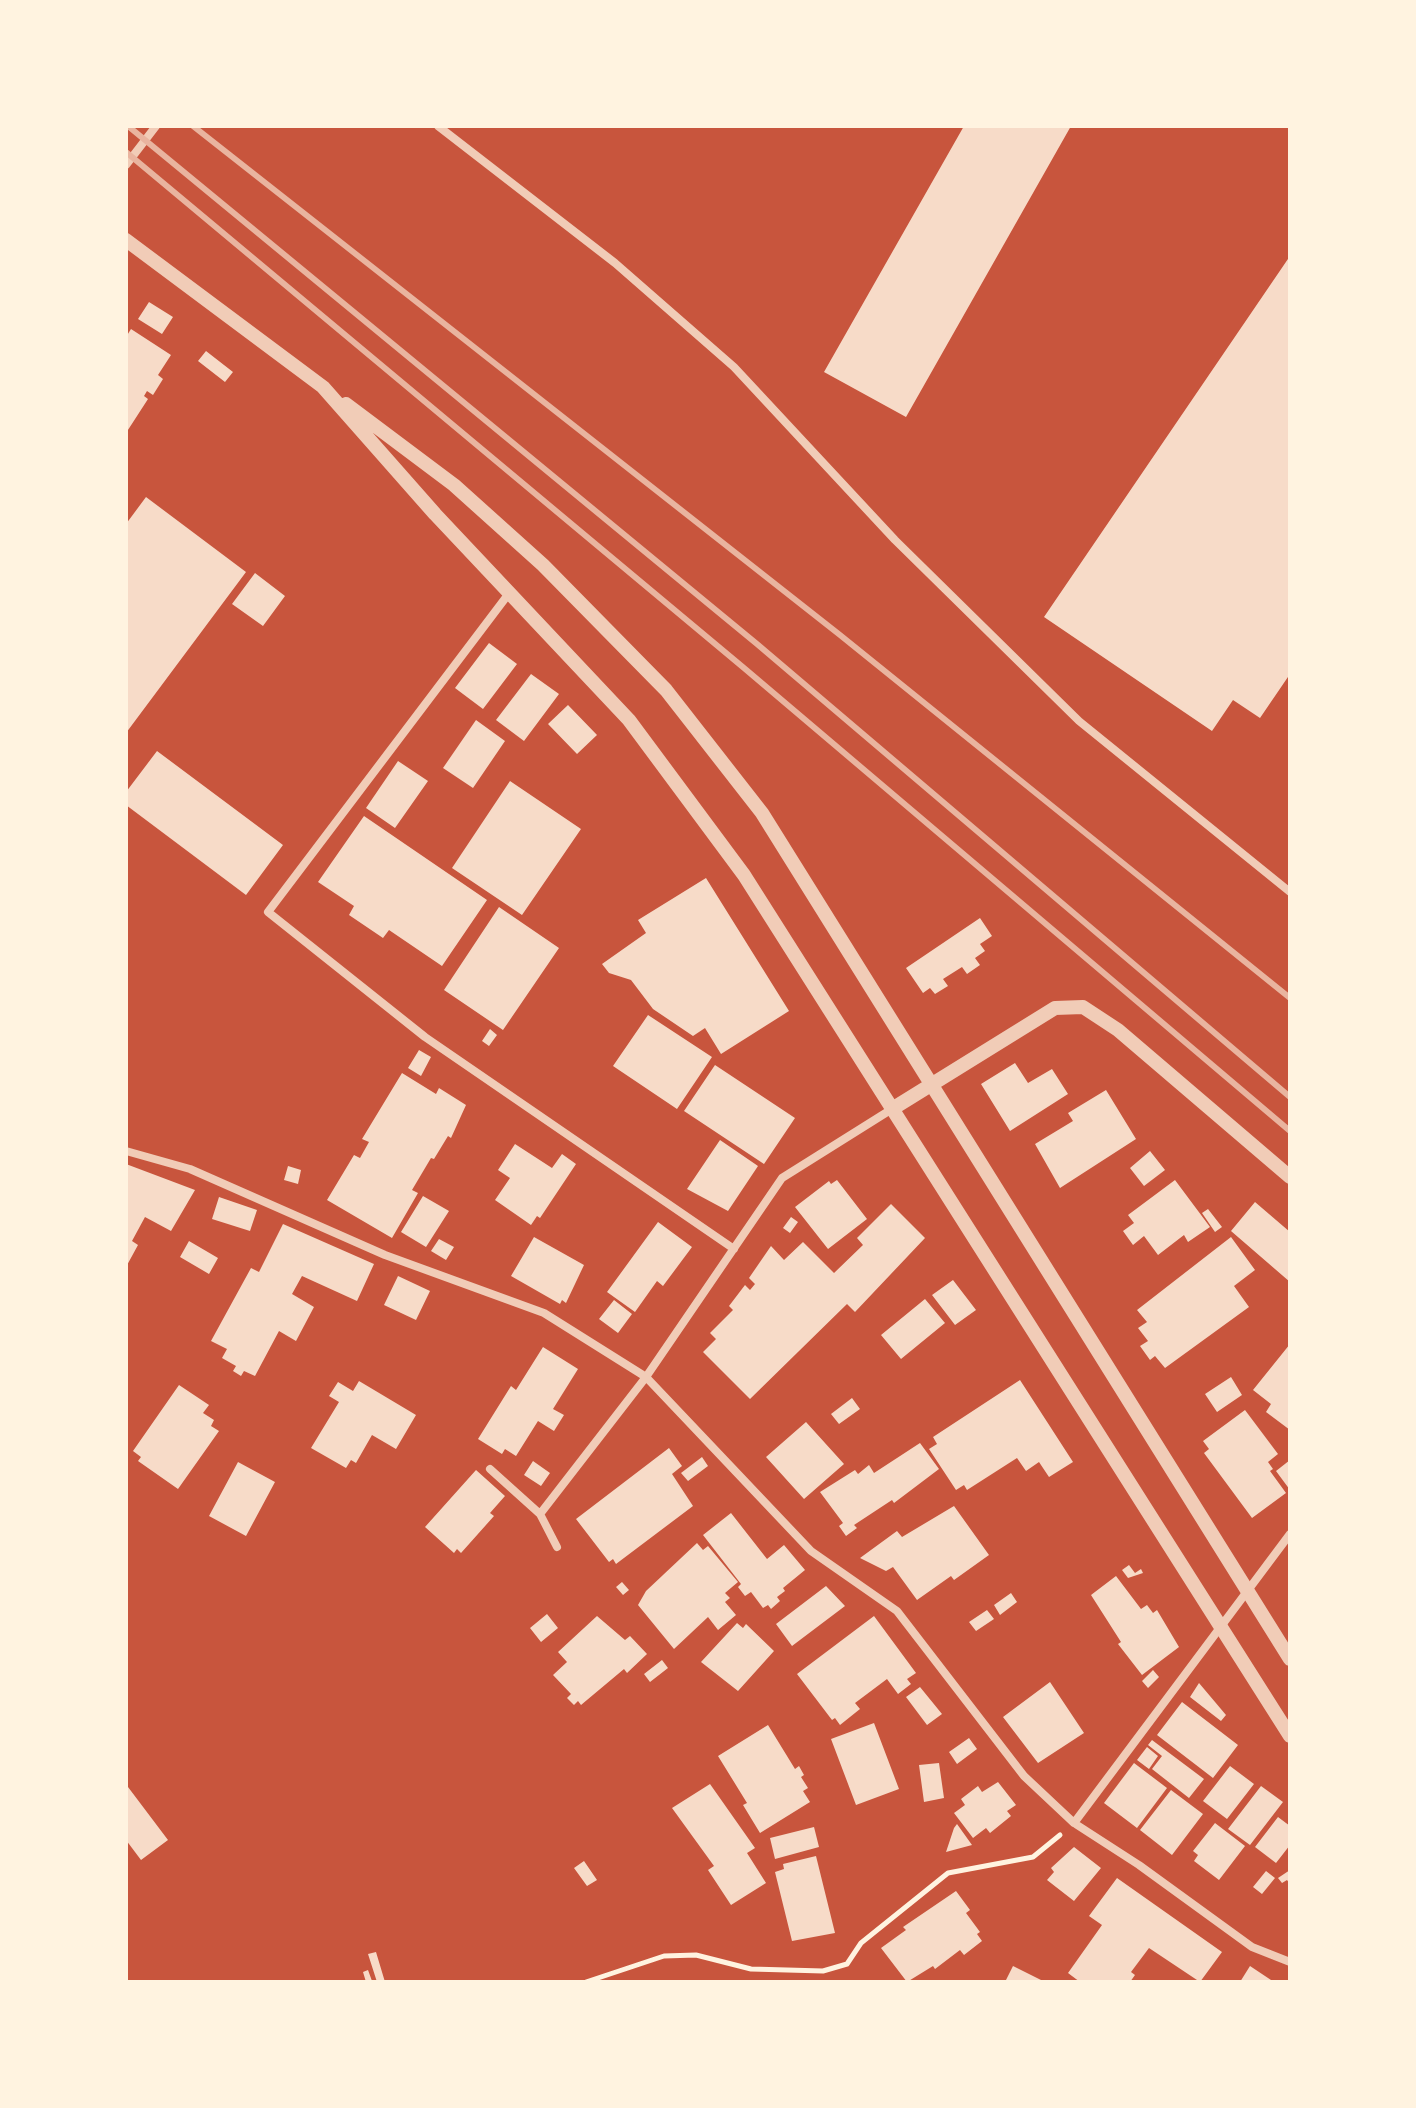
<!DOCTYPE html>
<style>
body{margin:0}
#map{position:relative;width:1416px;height:2108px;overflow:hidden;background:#c8553d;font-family:Rubik,sans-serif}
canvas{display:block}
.frame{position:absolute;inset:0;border:128px solid #fff3e0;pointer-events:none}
</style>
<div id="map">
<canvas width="1416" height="2108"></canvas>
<div class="frame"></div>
</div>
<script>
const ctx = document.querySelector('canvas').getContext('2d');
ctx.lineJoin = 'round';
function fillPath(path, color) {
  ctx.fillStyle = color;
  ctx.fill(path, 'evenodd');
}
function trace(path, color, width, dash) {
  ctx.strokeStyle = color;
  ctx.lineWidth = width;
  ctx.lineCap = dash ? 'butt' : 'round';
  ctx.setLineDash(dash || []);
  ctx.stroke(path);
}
fillPath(new Path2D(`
 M964,126H1071L906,417L824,372Z
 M1290,256V674L1260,718L1233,700L1212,731L1044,617Z
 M149,302L173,317L162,334L138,319Z
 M131,329L171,355L158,375L163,379L153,395L147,391L144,396L148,399L126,433V337Z
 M206,351L233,372L225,382L198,361Z
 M146,497L246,572L126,733V524Z
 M255,573L285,596L263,626L232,604Z
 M489,643L517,664L483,709L455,688Z
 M531,674L559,694L524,741L496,720Z
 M568,705L597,735L577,754L548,724Z
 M476,720L505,741L473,788L443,768Z
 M157,751L283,845L246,895L126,805V792Z
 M398,761L428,781L395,828L366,808Z
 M510,781L581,829L522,915L452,868Z
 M364,816L487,900L442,966L389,930L383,938L349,915L354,906L318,882Z
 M706,878L789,1011L721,1054L705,1028L693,1036L653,1009L631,980L609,973L602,964L646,933L638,920Z
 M499,907L559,948L503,1030L444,990Z
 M980,918L992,936L980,944L985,951L975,958L980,965L967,974L962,967L943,979L948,986L935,994L930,988L923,993L906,968Z
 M648,1015L712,1057L677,1109L613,1066Z
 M490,1029L497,1035L489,1046L482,1041Z
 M419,1050L431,1057L421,1076L408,1068Z
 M1015,1063L1028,1083L1052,1069L1068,1094L1010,1131L981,1084Z
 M715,1065L795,1118L764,1164L684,1111Z
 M402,1073L436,1094L439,1088L466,1105L451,1138L448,1136L434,1159L431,1158L412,1190L418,1193L392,1238L327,1200L354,1155L360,1158L369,1142L362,1139Z
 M1106,1090L1136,1139L1060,1188L1035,1144L1073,1121L1068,1113Z
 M720,1140L758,1166L728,1211L687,1189Z
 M515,1144L552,1168L562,1154L576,1164L540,1218L537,1216L531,1225L495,1200L510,1178L498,1170Z
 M1150,1151L1165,1170L1144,1186L1130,1168Z
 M126,1164L195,1190L171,1231L145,1217L132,1241L138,1245L126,1267Z
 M288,1166L301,1170L298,1184L284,1180Z
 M837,1180L867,1219L828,1249L795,1207L829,1181L831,1184Z
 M1175,1180L1210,1227L1188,1242L1184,1235L1158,1255L1144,1236L1133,1245L1123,1231L1134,1223L1128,1215Z
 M423,1196L449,1211L426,1247L401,1232Z
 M219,1197L257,1210L250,1231L212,1219Z
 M1255,1202L1290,1232V1282L1231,1231Z
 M891,1204L925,1238L855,1312L847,1304L750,1399L703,1352L716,1339L710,1333L733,1310L729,1306L745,1285L750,1290L755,1284L749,1278L771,1246L784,1260L803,1242L834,1273L863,1245L857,1238Z
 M1208,1209L1222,1227L1215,1232L1202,1213Z
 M791,1217L798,1222L790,1233L783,1228Z
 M658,1222L692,1247L663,1286L657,1281L635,1312L607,1292Z
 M283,1224L374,1264L357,1301L302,1276L292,1294L314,1307L296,1341L279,1331L255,1376L244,1371L241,1376L233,1371L236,1366L222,1358L227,1349L211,1341L251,1268L259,1272Z
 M534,1237L584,1265L566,1303L562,1300L560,1304L511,1276Z
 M1231,1237L1255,1270L1234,1286L1249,1307L1165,1368L1155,1356L1150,1360L1140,1346L1148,1341L1138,1328L1147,1322L1137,1310Z
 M439,1239L454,1247L446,1260L431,1251Z
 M189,1241L218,1258L209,1274L180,1257Z
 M398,1276L430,1291L416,1320L384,1305Z
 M953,1280L976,1310L955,1325L932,1295Z
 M925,1299L945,1323L901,1359L881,1335Z
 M614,1300L632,1314L618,1333L599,1319Z
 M1290,1344V1430L1266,1412L1271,1404L1253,1390Z
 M543,1347L578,1369L553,1409L564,1415L554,1431L538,1421L516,1456L505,1449L502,1454L478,1439L511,1386L516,1390Z
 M1231,1377L1242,1395L1217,1412L1205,1394Z
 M1020,1380L1073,1462L1049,1477L1039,1462L1026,1471L1017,1458L967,1490L964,1485L956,1490L929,1449L937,1444L933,1437Z
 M359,1381L416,1415L396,1449L372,1435L356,1463L351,1460L346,1468L311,1448L339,1402L329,1396L338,1382L353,1391Z
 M179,1385L209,1405L203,1413L214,1420L211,1426L219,1431L178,1489L138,1461L141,1457L133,1451Z
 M852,1398L860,1409L839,1424L831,1414Z
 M1245,1410L1278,1454L1268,1462L1273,1469L1270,1471L1286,1493L1252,1518L1204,1453L1209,1449L1203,1441Z
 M806,1422L844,1464L804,1499L766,1457Z
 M920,1443L939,1469L894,1503L892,1500L854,1525L857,1528L846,1536L839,1526L843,1523L820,1492L855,1470L858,1474L869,1465L874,1473Z
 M669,1448L682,1466L672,1474L693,1506L616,1564L613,1559L609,1562L576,1519Z
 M702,1457L708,1466L688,1481L681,1473Z
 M1290,1460V1490L1276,1471Z
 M533,1461L550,1473L541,1486L524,1475Z
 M238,1462L275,1482L246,1536L209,1516Z
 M476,1470L505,1496L490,1513L494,1516L461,1553L457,1549L454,1553L425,1527Z
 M954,1506L989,1555L954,1580L951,1576L917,1600L893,1567L886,1571L860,1558L897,1531L902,1537Z
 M731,1513L767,1559L784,1545L805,1570L783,1588L785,1591L777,1597L780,1601L771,1609L768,1605L763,1608L751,1592L745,1596L738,1587L741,1584L703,1535Z
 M697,1543L703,1550L708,1546L738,1582L725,1593L730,1598L725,1602L736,1615L718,1630L708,1617L674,1649L638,1605L646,1591Z
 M1129,1565L1135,1573L1141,1569L1143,1573L1128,1578L1122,1570Z
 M1116,1576L1141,1609L1147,1605L1153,1613L1157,1610L1179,1647L1142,1675L1118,1644L1121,1642L1091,1595Z
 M622,1582L629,1590L623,1595L616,1587Z
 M826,1586L845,1606L792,1646L776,1624Z
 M1011,1593L1017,1602L1000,1615L994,1605Z
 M987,1610L994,1619L976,1631L969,1622Z
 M547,1614L558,1628L541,1642L530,1628Z
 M597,1616L625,1640L630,1636L647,1654L627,1673L624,1669L581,1705L578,1701L574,1705L567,1698L571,1694L553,1675L567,1662L558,1652Z
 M874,1616L916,1673L907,1679L911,1684L898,1694L887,1679L855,1703L860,1709L840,1725L835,1718L832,1720L797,1674Z
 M737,1623L743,1628L746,1624L774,1651L738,1691L701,1662Z
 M662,1660L668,1668L650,1682L644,1674Z
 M1153,1670L1159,1677L1148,1688L1142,1681Z
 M1050,1682L1084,1733L1038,1763L1003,1717Z
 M1199,1683L1226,1715L1221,1721L1190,1697Z
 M920,1687L942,1714L927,1725L906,1697Z
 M1182,1702L1238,1745L1213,1778L1157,1735Z
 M874,1723L899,1789L856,1805L831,1739Z
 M768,1725L795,1769L799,1766L804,1775L801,1777L808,1788L803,1791L810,1802L760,1833L743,1805L747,1803L718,1756Z
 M969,1738L977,1749L957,1764L949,1752Z
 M1152,1740L1204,1779L1189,1798L1152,1769L1162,1756L1148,1745Z
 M1147,1747L1158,1756L1149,1769L1137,1760Z
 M939,1763L944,1798L924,1802L919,1765Z
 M1134,1763L1167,1788L1137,1828L1104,1803Z
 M1230,1766L1254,1784L1227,1819L1203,1801Z
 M998,1782L1016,1805L1007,1811L1011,1816L990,1833L986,1828L973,1838L954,1813L965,1805L961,1799L978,1786L982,1792Z
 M710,1784L755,1848L747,1853L766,1883L731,1905L708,1870L714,1866L672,1808Z
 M1261,1786L1283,1802L1250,1845L1228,1829Z
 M128,1787L168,1840L141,1860L126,1840Z
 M1171,1790L1203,1814L1172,1855L1140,1830Z
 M1278,1817L1290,1826V1845L1276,1863L1255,1847Z
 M1215,1823L1245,1846L1219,1880L1194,1861L1198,1855L1193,1851Z
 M957,1824L972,1845L946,1852L954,1828Z
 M814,1827L819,1847L775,1859L770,1838Z
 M1074,1847L1101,1868L1074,1901L1047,1880L1054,1872L1051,1868Z
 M816,1856L835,1933L792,1941L775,1872L784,1869L783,1864Z
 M584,1861L597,1880L587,1886L574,1868Z
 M1290,1870V1884L1287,1880L1282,1883L1278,1878Z
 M1266,1871L1275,1878L1262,1894L1253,1887Z
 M1117,1878L1222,1952L1200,1982L1149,1948L1131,1972L1135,1975L1130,1982H1080L1068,1973L1102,1925L1089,1916Z
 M956,1891L970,1910L966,1913L980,1932L977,1934L982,1941L964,1955L960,1950L935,1969L933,1966L907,1982L881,1948L906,1930L903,1927Z
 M376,1952L385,1982H377L368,1954Z
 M1013,1966L1045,1982H1005Z
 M1250,1966L1274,1982H1240Z
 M368,1970L372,1981L366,1982L363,1972Z`), '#f7dbc8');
trace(new Path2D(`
 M586,1982L664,1956L696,1955L751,1969L823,1971L847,1964L861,1943L948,1873L1033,1857L1060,1835`), '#fff3e0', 5);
trace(new Path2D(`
 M438,126L615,263L734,367L895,540L1079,721L1290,892
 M126,165L156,126
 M510,592L268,912L425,1037L734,1249
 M126,1151L190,1169L385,1255L544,1313L646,1377L811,1551L897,1611L1024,1776L1074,1823L1139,1865L1252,1947L1290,1962
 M490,1469L540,1514
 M557,1547L540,1514L646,1377L782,1178L892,1109
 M1074,1823L1290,1534`), '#f1ccb7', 8);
trace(new Path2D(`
 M126,240L323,387L435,514L629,720L744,875L1290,1736
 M346,404L454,485L543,565L666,690L762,813L1290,1659
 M892,1109L1055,1008L1083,1007L1118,1030L1290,1177`), '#f1ccb7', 14);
trace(new Path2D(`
 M128,126L757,644L1290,1097
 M193,126L840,635L1290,998
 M126,152L744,668L1290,1131`), '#e9b49f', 6);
</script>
